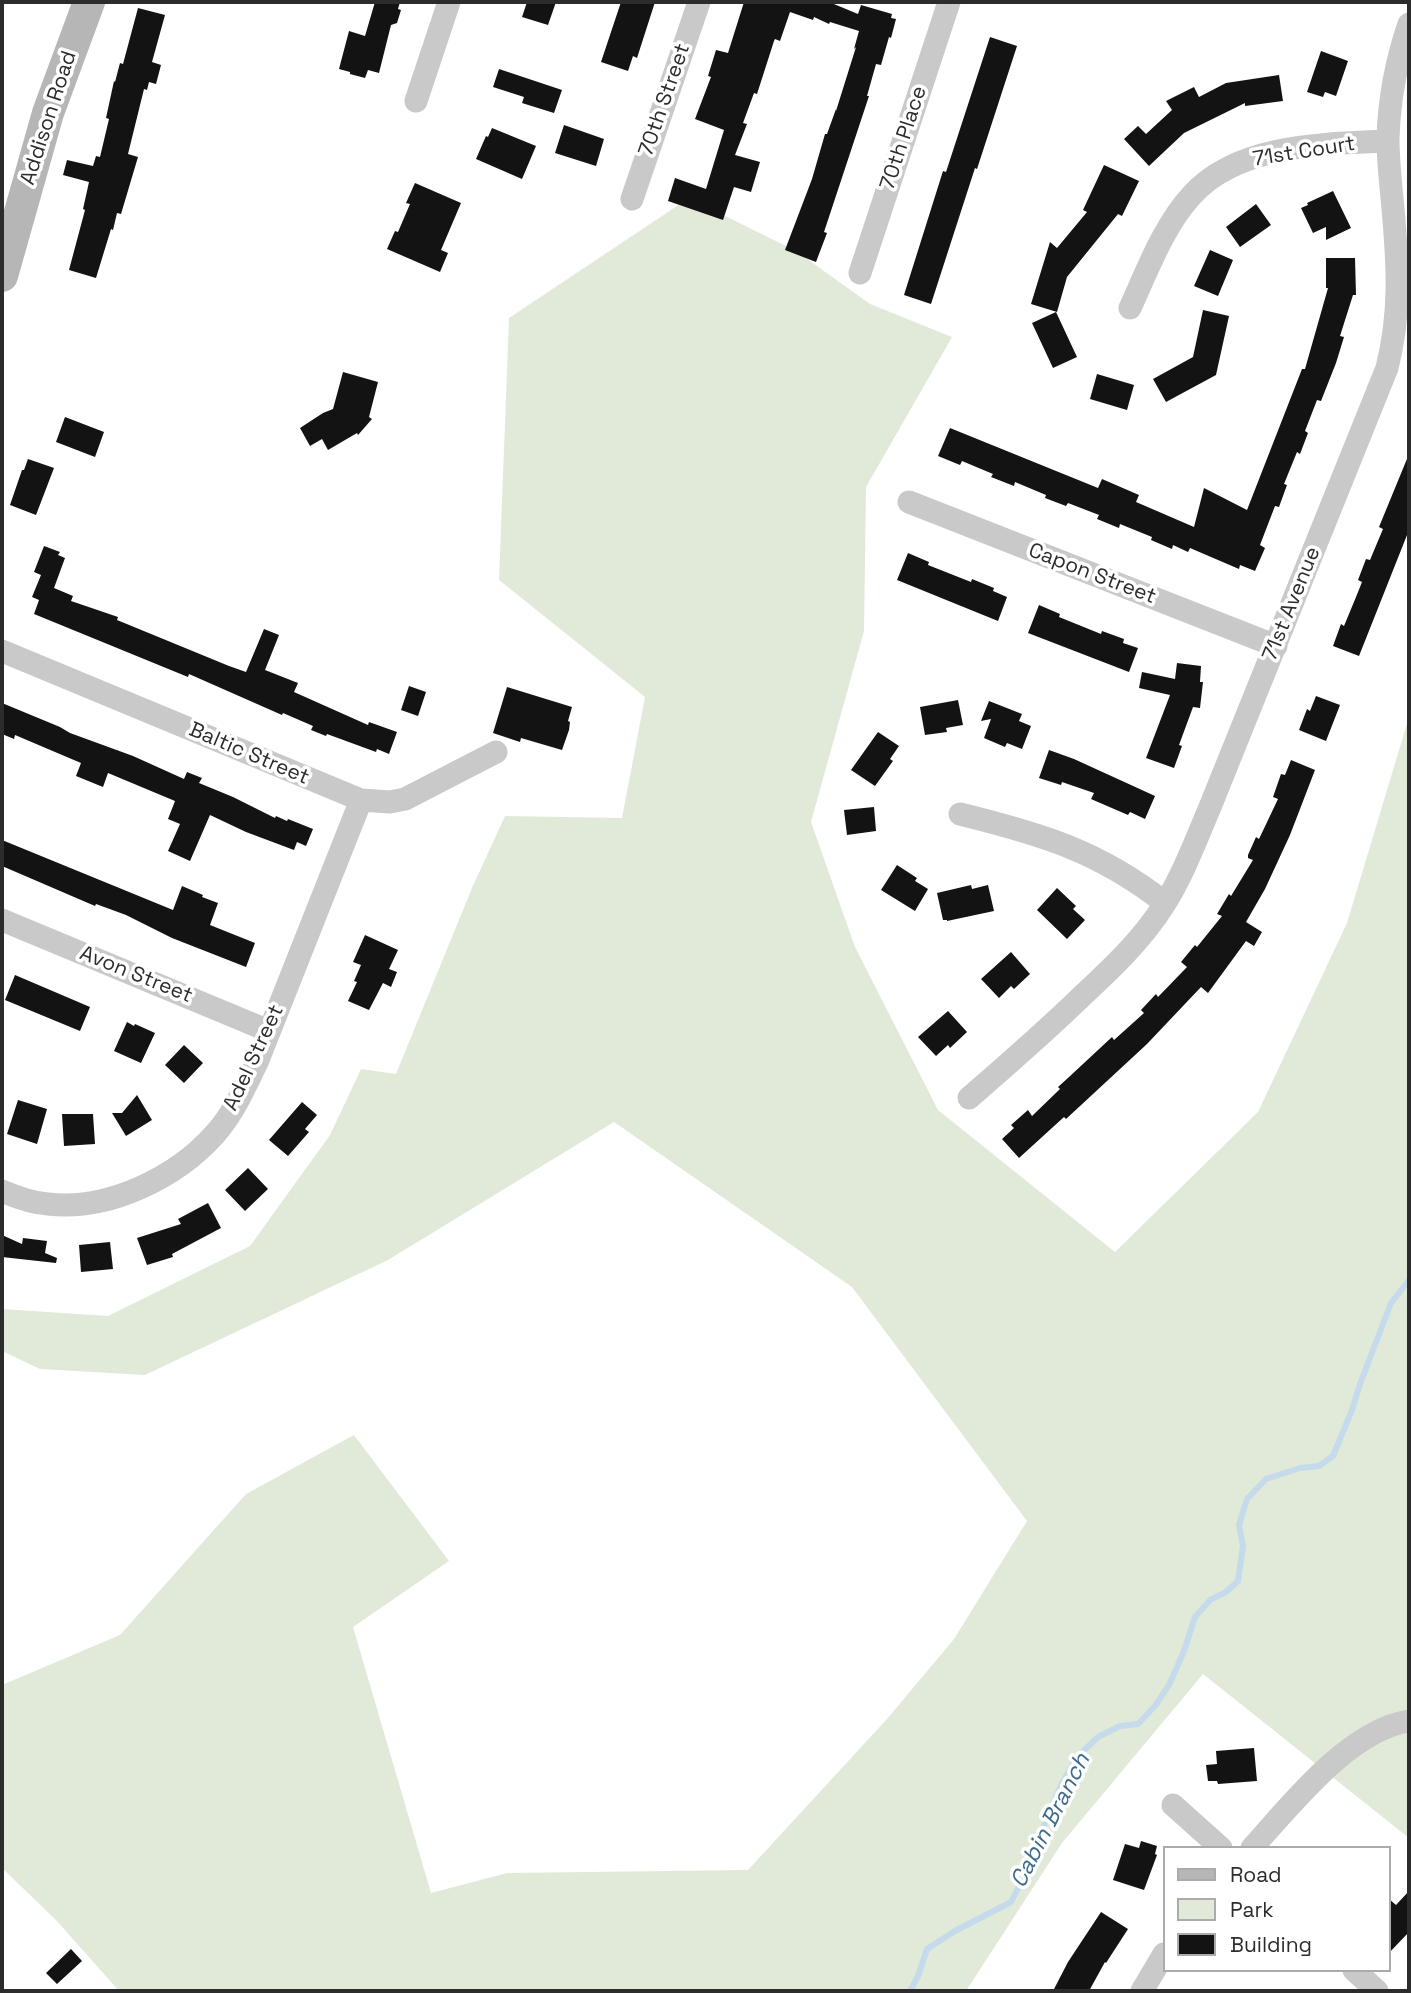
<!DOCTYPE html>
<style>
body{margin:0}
#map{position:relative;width:1411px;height:1993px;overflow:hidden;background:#fff;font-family:"Space Grotesk",sans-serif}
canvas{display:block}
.frame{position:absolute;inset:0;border:4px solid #2c2c2c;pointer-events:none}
.legend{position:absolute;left:1163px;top:1846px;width:228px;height:126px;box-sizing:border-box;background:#fff;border:2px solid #ababab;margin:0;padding:9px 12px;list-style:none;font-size:21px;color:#2c2c2c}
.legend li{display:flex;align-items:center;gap:14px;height:35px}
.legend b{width:35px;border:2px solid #ababab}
</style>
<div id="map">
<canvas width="1411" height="1993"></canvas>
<div class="frame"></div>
<ul class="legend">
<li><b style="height:9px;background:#b6b6b6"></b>Road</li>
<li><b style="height:19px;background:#e1ead9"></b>Park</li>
<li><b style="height:19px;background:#131313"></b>Building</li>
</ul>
</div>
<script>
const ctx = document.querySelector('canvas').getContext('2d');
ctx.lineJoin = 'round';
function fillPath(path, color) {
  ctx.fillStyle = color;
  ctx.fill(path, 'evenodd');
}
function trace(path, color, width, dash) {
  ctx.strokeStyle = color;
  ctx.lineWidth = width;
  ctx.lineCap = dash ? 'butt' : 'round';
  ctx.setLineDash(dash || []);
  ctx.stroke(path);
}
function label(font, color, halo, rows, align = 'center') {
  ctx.font = font + ' "Space Grotesk",sans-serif';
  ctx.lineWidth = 7;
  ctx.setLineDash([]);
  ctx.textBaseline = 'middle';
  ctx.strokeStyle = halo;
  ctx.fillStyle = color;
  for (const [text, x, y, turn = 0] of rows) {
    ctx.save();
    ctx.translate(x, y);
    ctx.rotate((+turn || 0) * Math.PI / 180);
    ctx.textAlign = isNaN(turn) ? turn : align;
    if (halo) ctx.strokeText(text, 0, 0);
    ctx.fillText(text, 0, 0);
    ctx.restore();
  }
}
fillPath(new Path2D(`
 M689,198L796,251L870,304L952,337L866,487L864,631L811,822L855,947L938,1110L1115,1252L1258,1112L1347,923L1409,717V1838L1203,1674L1062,1843L966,1991H119L56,1920L2,1868V1685L120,1635L246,1494L354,1435L449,1561L353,1627L431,1893L507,1873L748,1870L887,1719L954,1639L1027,1521L852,1287L614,1122L388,1260L145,1375L40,1369L2,1351V1309L108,1316L250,1246L330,1135L361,1069L396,1074L472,888L505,816L622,818L645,697L499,580L509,318Z`), '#e1ead9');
trace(new Path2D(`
 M910,1991L918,1976L927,1949L955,1931L1011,1902L1029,1867L1044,1826L1062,1783L1077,1757L1098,1737L1120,1726L1138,1724L1155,1706L1169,1685L1184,1651L1195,1617L1210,1600L1226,1592L1238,1581L1243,1546L1239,1525L1247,1499L1266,1479L1300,1468L1319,1466L1333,1456L1352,1410L1360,1384L1391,1303L1409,1280`), '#c5daea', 6);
fillPath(new Path2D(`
 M375,2H400L398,9L401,10L397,23L391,25L379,73L368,70L365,78L350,74V72L339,69L349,31L365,36Z
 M527,2H556L548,25L522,17Z
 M621,2H655L637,58L633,56L628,71L601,62Z
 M744,2H829L858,14L861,5L892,14L891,18L896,19L891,38L889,37L881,65L876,64L867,96H869L824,232L827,233L816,262L785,250L812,179L825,134H827L836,109V111L856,47L854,49L859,31L830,22L829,24L814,17L813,20L790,12L780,41L775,39L774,41L757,94L754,93L743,123L747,124L735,155L760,162L751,192L734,187L723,220L668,201L675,178L706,189L724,130L695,119L711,77L708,76L716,50L728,53Z
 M138,8L165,15L152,62L161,65L156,84L149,82L147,90L144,89L128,154L138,157L121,214L117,213L113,230L111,229L96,278L69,270L85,210L83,209L89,182L63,175L67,160L93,166L96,156L100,157L109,119L106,118L114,81L115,82L120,63L123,64Z
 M990,37L1017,46L977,169L975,168L931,304L904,295L943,171L946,172Z
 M1321,51L1348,61L1336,96L1325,92L1323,97L1307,92Z
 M499,69L562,90L554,113L522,103L524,97L493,87Z
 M1279,75L1283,101L1245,106V103L1184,133L1149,166L1124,139L1138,126L1146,134L1172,110L1166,101L1194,87L1199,97L1226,83Z
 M564,125L604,139L596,166L555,153Z
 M492,128L536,146L522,179L476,159L486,136L488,137Z
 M1104,165L1139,181L1122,216L1118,214L1067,277L1057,312L1031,304L1050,242L1057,248L1087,212L1083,210Z
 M415,183L461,203L441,250L448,253L440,272L387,249L395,231L398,232L410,204L406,203Z
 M1333,191L1351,228L1326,240V227L1313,233L1301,208L1308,205L1307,203Z
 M1256,204L1271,225L1240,247L1226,227Z
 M1210,250L1233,260L1218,296L1194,286Z
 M1326,258H1355L1356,295H1353L1340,336L1344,337L1336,363L1321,401L1317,400L1305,431L1308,433L1300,454L1297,452L1284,484L1287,485L1279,507L1275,506L1260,545L1265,548L1255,571L1240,565L1239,569L1190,548L1188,552L1173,545L1172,549L1151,540L1152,537L1120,524L1119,528L1097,519L1099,515L1068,503L1066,506L1045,498L1046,495L1015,482L1014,486L991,477L993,474L962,461L960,465L938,456L950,428L1098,488L1102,479L1139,495L1136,502L1194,527L1204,488L1247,510L1302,369H1305L1328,288H1326Z
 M1203,310L1229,316L1216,375L1166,402L1153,379L1193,357Z
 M1056,312L1077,357L1053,368L1032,323Z
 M343,372L378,382L369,417L372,419L358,435L357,433L328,450L322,439L310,446L300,428L323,413L333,409Z
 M1097,374L1134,385L1127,410L1090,399Z
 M65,417L104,432L95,457L56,442Z
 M1409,454V530L1359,656L1333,646L1341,624L1344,626L1356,597L1362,582L1358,580L1366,559L1370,560L1383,529L1379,527Z
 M28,459L54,468L36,515L10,505L22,470H24Z
 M44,546L60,552L58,555L65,558L54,588L73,596L71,601L118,617L117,620L229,666L246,672L264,629L279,635L265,670L298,683L294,692L368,725L369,722L397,732L389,754L377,749L376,752L327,734L326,736L311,730L313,726L283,713L282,715L189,674L188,677L34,614L39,600L32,597L41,575L34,572Z
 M908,553L929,562L928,565L971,582L972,579L994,588L993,591L1007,597L998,621L897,580Z
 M1039,605L1060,614L1059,617L1101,634L1102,631L1124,639L1123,643L1138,648L1129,672L1028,633Z
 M1177,663L1201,666L1200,682H1203L1200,708L1193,707L1179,745L1182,746L1174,768L1146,758L1170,695L1139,688L1142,672L1175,679Z
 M409,686L426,692L418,716L401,710Z
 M507,687L572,707L568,721L570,722L569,730L562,750L521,738L520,742L493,733Z
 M1316,696L1340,705L1326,741L1299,730L1307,709L1310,711Z
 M958,700L963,725L946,728L947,732L925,735L920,707Z
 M989,701L1022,714L1019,721L1031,726L1022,749L1007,743L1005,747L984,738L991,719L981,721Z
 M2,703L60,727L70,733L133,756L184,779L187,772L202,778L199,783L233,797L275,818L276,816L287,821L288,819L313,829L306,846L297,842L294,850L246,832L210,815L190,861L168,851L180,824L168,819L175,801L108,773L103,787L76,776L81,763L15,735L14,739L2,734Z
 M878,732L899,746L890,759L893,761L875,786L851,770Z
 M1049,750L1074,759L1155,796L1145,819L1130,812L1128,815L1091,799L1094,793L1062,782L1061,785L1039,778Z
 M1291,760L1315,770L1290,835L1265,889L1246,922L1262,932L1254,946L1246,941L1208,993L1201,987L1147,1044L1066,1119L1064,1117L1019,1158L1002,1139L1014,1128L1011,1125L1028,1110L1032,1116L1060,1089L1058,1087L1069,1077L1112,1037L1114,1040L1144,1013L1141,1010L1156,994L1158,997L1187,967L1181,962L1195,945L1197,947L1222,916L1217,914L1229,894L1231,896L1253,860L1248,858V855L1256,837L1259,839L1278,799L1273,797L1281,774L1285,775Z
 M874,807L876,831L847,835L844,810Z
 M2,840L173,910L182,886L203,895L202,897L218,903L210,925L255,943L246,967L172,938L126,915L96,904L95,906L2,866Z
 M897,865L917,878L915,881L928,889L915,911L881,890Z
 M971,885L972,889L988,885L994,911L947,921V920H943L937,893Z
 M1057,888L1076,906L1073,909L1085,920L1067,939L1037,910Z
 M365,935L398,950L389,969L397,972L391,987L383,983L369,1010L348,1001L357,982L354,981L361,965L353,962Z
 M1011,952L1030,974L1014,989L1011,986L999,998L981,979Z
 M15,975L90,1007L80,1031L5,1000Z
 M948,1011L967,1032L950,1048L948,1045L936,1056L918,1037Z
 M127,1022L134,1026L135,1024L155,1033L141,1063L114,1051Z
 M184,1045L203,1063L184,1083L165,1065Z
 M137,1095L152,1120L126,1136L112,1113H122Z
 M18,1100L47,1109L37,1144L7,1134Z
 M302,1102L317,1115L305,1129L309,1132L288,1156L269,1140Z
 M62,1114H93L95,1144L64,1146Z
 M248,1168L268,1189L245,1211L225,1190Z
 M208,1203L221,1228L172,1254L173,1257L147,1265L137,1238L181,1224L178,1219Z
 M2,1235L22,1244L23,1238L47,1241L45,1253L57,1258L56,1263L2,1257Z
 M110,1242L113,1269L81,1272L79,1245Z
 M1254,1748L1257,1781L1218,1784L1217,1781H1208L1206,1765L1217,1764L1216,1751Z
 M1141,1841L1157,1846L1155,1854L1157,1855L1144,1890L1113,1880L1125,1844L1139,1848Z
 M1409,1891V1932L1388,1954V1898L1396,1905Z
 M1101,1912L1128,1929L1106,1963L1105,1962L1089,1991H1053L1068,1962Z
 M71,1949L82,1961L57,1984L46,1973Z`), '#131313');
trace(new Path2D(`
 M416,101L449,2
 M632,199L699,2
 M860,273L949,2
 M1130,308C1147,271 1164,225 1192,195C1238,144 1324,144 1388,141
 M909,502L1276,646
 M2,651L361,800L390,802L405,799L496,752
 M960,814C1041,834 1099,851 1165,903
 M2,920L269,1031
 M969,1098C1007,1065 1045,1032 1081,997C1111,969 1142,940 1164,905C1183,875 1196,840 1210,807L1387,368C1401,312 1398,265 1393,209C1391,186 1388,162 1388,139C1389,99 1396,62 1409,24
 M2,1191C16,1197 32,1203 48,1204C108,1211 176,1178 215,1134C234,1113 246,1085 258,1060L361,800
 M1173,1805L1221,1848
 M1252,1848C1291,1805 1349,1730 1409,1721
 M1354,1970L1377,1991
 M1142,1991L1164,1954`), '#c9c9c9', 23);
trace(new Path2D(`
 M2,276L48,113L89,2`), '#b6b6b6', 32);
label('21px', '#2c2c2c', '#fff', [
 ["70th Street",665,100,-71],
 ["Addison Road",49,118,-72],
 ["70th Place",904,138,-72],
 ["71st Court",1304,152,-9],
 ["Capon Street",1092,574,21],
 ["71st Avenue",1292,604,-68],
 ["Baltic Street",249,754,23],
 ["Avon Street",136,975,22],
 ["Adel Street",254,1058,-65]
]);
label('italic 23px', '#3c6b8c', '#fff', [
 ["Cabin Branch",1051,1821,-63]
]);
</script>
